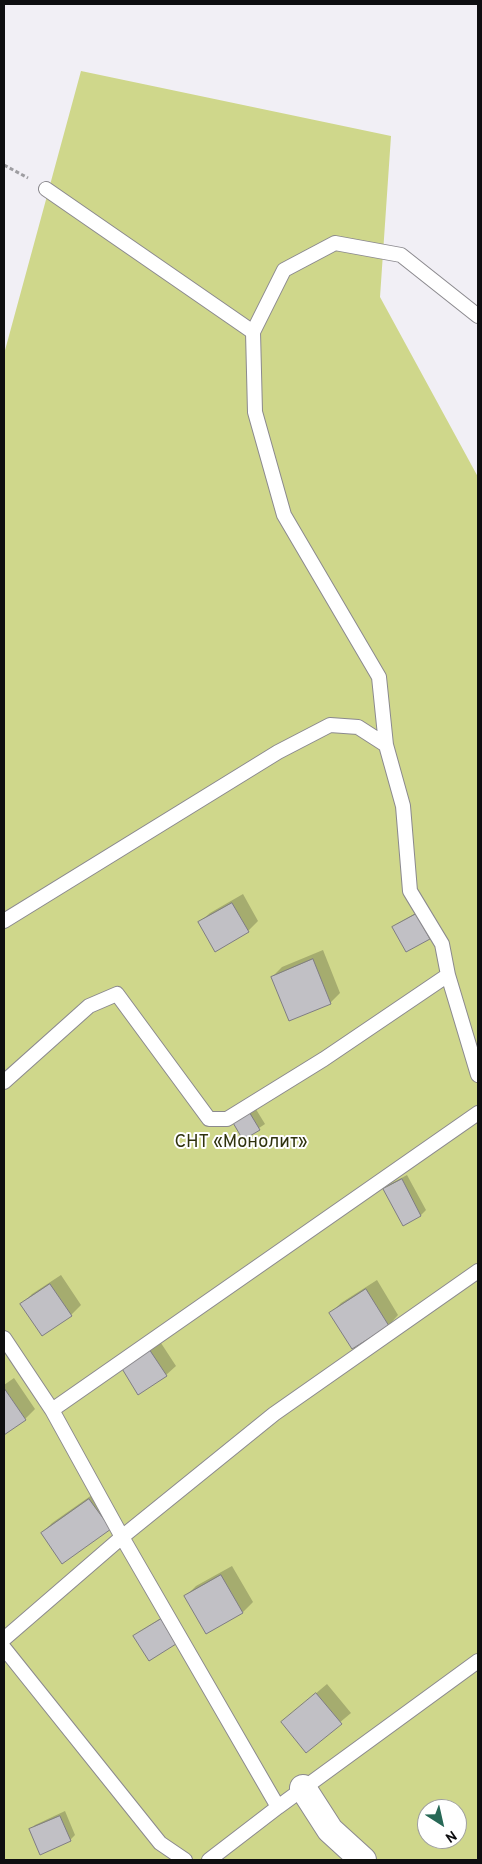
<!DOCTYPE html>
<meta charset="utf-8">
<style>
body{margin:0}
#map{position:relative;width:482px;height:1864px;overflow:hidden;background:#f1eff5;font-family:Overpass,sans-serif}
canvas{display:block}
.frame{position:absolute;inset:0;border:5px solid #0e0e10;pointer-events:none}
.north{position:absolute;left:417px;top:1799px;width:50px;height:50px;box-sizing:border-box;background:#fff;border:1px solid #9f9f9f;border-radius:50%;rotate:145deg;font-size:14px;font-weight:700;line-height:20px;text-align:center;color:#0e0e10}
.north::after{content:'';display:block;margin:auto;width:18px;height:22px;background:#276856;clip-path:polygon(50% 0,100% 100%,50% 72%,0 100%)}
</style>
<div id="map">
<canvas width="482" height="1864"></canvas>
<div class="frame"></div>
<div class="north">N</div>
</div>
<script>
const ctx = document.querySelector('canvas').getContext('2d');
ctx.lineJoin = 'round';
function fillPath(path, color) {
  ctx.fillStyle = color;
  ctx.fill(path, 'evenodd');
}
function trace(path, color, width, dash) {
  ctx.strokeStyle = color;
  ctx.lineWidth = width;
  ctx.lineCap = dash ? 'butt' : 'round';
  ctx.setLineDash(dash || []);
  ctx.stroke(path);
}
function label(font, color, halo, rows, align = 'center') {
  ctx.font = font + ' Overpass,sans-serif';
  ctx.lineWidth = 4;
  ctx.setLineDash([]);
  ctx.textBaseline = 'middle';
  ctx.strokeStyle = halo;
  ctx.fillStyle = color;
  for (const [text, x, y, turn = 0] of rows) {
    ctx.save();
    ctx.translate(x, y);
    ctx.rotate((+turn || 0) * Math.PI / 180);
    ctx.textAlign = isNaN(turn) ? turn : align;
    if (halo) ctx.strokeText(text, 0, 0);
    ctx.fillText(text, 0, 0);
    ctx.restore();
  }
}
fillPath(new Path2D(`
 M81,71L391,136L380,297L478,477V1860H4V354ZM427,1809H457V1839H427Z`), '#cfd78b');
fillPath(new Path2D(`
 M243,894L258,921L248,931L200,922L210,913Z
 M421,910L434,933L429,938L394,928L399,923Z
 M323,950L340,993L330,1003L272,977L282,967Z
 M254,1106L265,1124L244,1138L233,1122Z
 M407,1175L426,1210L421,1215L404,1224L385,1189L390,1184Z
 M61,1275L81,1305L71,1315L22,1304L32,1294Z
 M377,1280L398,1315L389,1325L352,1348L331,1313L341,1303Z
 M159,1340L176,1366L166,1375L122,1367Z
 M14,1378L35,1409L25,1419L4,1434V1385Z
 M99,1490L120,1518L110,1528L42,1533L52,1523Z
 M232,1566L253,1602L243,1612L207,1633L186,1596L196,1586Z
 M166,1615L175,1643L135,1637L140,1632Z
 M327,1684L351,1713L306,1751L282,1722Z
 M65,1811L75,1835L70,1840L30,1830L35,1825Z`), '#0003');
const building = new Path2D(`
 M232,903L249,932L215,952L198,922Z
 M416,914L430,939L406,952L392,927Z
 M313,959L331,1004L289,1021L271,977Z
 M248,1110L260,1130L243,1140L232,1121Z
 M402,1179L421,1216L403,1226L383,1189Z
 M50,1284L72,1316L42,1336L20,1304Z
 M366,1289L389,1326L352,1349L329,1313Z
 M149,1349L167,1376L138,1395L121,1367Z
 M4,1388L26,1420L4,1435Z
 M89,1499L111,1529L62,1564L41,1533Z
 M221,1575L243,1613L206,1634L184,1596Z
 M161,1619L176,1644L149,1661L133,1636Z
 M316,1693L342,1724L306,1753L281,1722Z
 M60,1816L71,1841L40,1855L29,1829Z`);
fillPath(building, '#c1c0c5');
trace(building, '#7f7d83', 1);
const service = new Path2D(`
 M46,189L253,332
 M4,921L278,752L330,725L358,727L386,745
 M448,975L442,944L410,891L403,806L386,745L379,677L284,515L255,412L253,332L284,270L335,243L401,255L478,316
 M4,1082L89,1006L117,994L209,1119H227L324,1059L448,975L478,1075
 M4,1338L52,1410L122,1537L278,1807
 M52,1410L478,1113
 M4,1639L122,1537L274,1414L478,1271
 M4,1648L160,1843L185,1860
 M209,1860L278,1807L478,1661`);
const minor = new Path2D(`
 M303,1788L330,1830L363,1860`);
trace(service, '#8b898e', 16);
trace(minor, '#8b898e', 28);
trace(new Path2D(`
 M4,165L28,178`), '#9e9da1', 3, [4, 2.5]);
trace(service, '#fff', 14);
trace(minor, '#fff', 26);
label('18px', '#30330e', '#fff', [
 ["СНТ «Монолит»",241,1143]
]);
</script>
